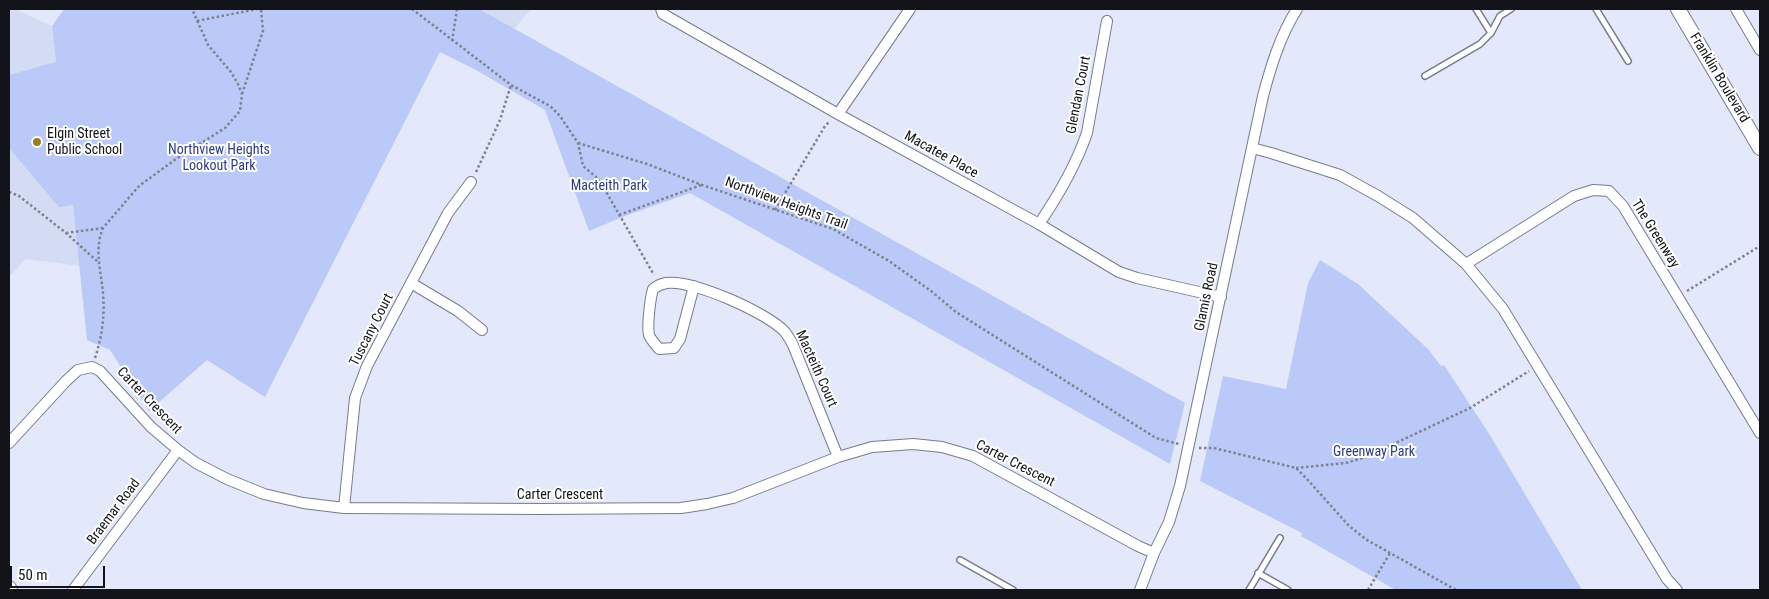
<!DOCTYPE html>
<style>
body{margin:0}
#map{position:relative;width:1769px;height:599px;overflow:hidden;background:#e3e8fa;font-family:"Roboto Condensed",sans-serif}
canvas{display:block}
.frame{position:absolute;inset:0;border:10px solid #12141a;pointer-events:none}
.scale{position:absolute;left:10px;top:566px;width:95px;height:22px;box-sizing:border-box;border:2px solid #12141a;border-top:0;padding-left:6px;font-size:15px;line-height:18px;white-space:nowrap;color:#12141a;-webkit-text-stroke:4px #fff;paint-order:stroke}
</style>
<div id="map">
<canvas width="1769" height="599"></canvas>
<div class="frame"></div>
<div class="scale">50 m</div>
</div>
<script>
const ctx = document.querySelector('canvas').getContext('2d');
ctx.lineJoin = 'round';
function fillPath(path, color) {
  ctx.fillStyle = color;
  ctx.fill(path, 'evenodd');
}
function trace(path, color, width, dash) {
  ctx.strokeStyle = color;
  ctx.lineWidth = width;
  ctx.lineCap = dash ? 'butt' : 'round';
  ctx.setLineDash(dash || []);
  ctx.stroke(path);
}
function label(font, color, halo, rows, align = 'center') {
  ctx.font = font + ' "Roboto Condensed",sans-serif';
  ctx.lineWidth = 4;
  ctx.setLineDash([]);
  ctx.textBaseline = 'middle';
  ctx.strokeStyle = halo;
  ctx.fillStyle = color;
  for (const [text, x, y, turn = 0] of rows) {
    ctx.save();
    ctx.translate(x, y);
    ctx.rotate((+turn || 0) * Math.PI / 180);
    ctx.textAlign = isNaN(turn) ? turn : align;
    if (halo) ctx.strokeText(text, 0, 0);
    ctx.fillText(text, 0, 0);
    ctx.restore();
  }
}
fillPath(new Path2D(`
 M9,9H15L52,26L80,266L26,259L9,277Z
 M479,9H531L514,29Z`), '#d4dcf4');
fillPath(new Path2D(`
 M64,9H479L1185,403L1170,464L690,193L625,216L589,231L545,110L476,70L440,52L265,397L207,360L149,411L110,350L87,340L73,205L59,207L9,148V75L56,62L52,26Z
 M1320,260L1358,284L1429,350L1441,366L1444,365L1488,432L1582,590H1396L1301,536L1302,533L1200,481L1223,376L1286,389L1308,283Z`), '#bac9f7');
const lane = new Path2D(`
 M1476,9L1491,33
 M1596,9L1628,61
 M1425,76L1480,44L1491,33L1500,16L1511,9
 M960,560L1013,590
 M1258,573L1288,590
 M1249,590L1280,538`);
const street = new Path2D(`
 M661,9L663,14L838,114L1039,224L1119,272L1137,278L1221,297
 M1736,9L1760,50
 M838,114L910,9
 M1252,148L1271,153L1340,175L1378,196L1413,218L1466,264L1503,309L1667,579L1677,590
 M1039,224C1058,196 1076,165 1087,133L1107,21
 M1466,264L1574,196L1593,190L1609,191L1623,206L1760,433
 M411,283L458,311L482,330
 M694,286L680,339L674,348L659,349C656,345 651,340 649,335C647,326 650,299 653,289C657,286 661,284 666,283C692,279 768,313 785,332C788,336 791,341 793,345L838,457
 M9,443L66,381L78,370L92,367L100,371L151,427L178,450L196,463L227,479L264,494L303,503L344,508L541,509L681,508L707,504L733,498L838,457L872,447L913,444L942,447L973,456L1138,546L1154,553
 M344,508L355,398L367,366L448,213L471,182
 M73,590L178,450
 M1140,590L1154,553L1169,522L1180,486L1263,96C1271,66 1280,36 1297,9`);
const secondary = new Path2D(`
 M1678,9L1760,148
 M9,588L10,590`);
trace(lane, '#777c8c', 8);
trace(street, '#777c8c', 12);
trace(secondary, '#777c8c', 16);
trace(new Path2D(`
 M412,9L511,85L550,106L560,116L578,143L583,166L596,177L601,183L654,275
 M197,21L257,9
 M452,41L457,9
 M242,94L263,31L261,9
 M578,143L647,164L702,185L833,229L889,261L931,291L956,312L1156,438L1179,444
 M476,172L500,120L511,85
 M9,192L19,196L66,233L98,262
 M775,210L825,126L829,122
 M619,215L701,185
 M66,233L103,228
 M1687,291L1760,246
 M95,358C102,337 105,316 103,293C101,271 94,249 103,228L139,186L176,159L225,128L240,111L242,94L238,84L231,72L208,45L192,9
 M1199,448H1214L1296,468L1307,479L1349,526L1367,540L1456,590
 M1296,468L1346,463L1366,457L1470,408L1529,371
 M1368,590L1390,553`), '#7e828e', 2.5, [2.5, 2.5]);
trace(lane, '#fff', 5);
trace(street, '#fff', 10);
trace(secondary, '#fff', 14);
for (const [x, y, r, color] of [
 [37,142,5,"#987d25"]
]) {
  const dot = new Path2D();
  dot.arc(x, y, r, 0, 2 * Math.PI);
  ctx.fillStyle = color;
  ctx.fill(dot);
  trace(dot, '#fff', 2);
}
label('14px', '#12141a', '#fff', [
 ["Franklin Boulevard",1719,78,59],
 ["Glendan Court",1079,95,-79],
 ["Macatee Place",941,155,29],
 ["Northview Heights Trail",786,204,20],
 ["The Greenway",1655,234,58],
 ["Glamis Road",1207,297,-78],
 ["Tuscany Court",372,330,-63],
 ["Macteith Court",816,369,66],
 ["Carter Crescent",149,401,46],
 ["Carter Crescent",1015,464,27],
 ["Carter Crescent",560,495],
 ["Braemar Road",114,512,-53]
]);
label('14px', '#12141a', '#fff', [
 ["Elgin Street",47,134],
 ["Public School",47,150]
], 'left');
label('14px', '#2d3c83', '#fff', [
 ["Northview Heights",219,150],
 ["Lookout Park",219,166],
 ["Macteith Park",609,186],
 ["Greenway Park",1374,452]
]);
</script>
